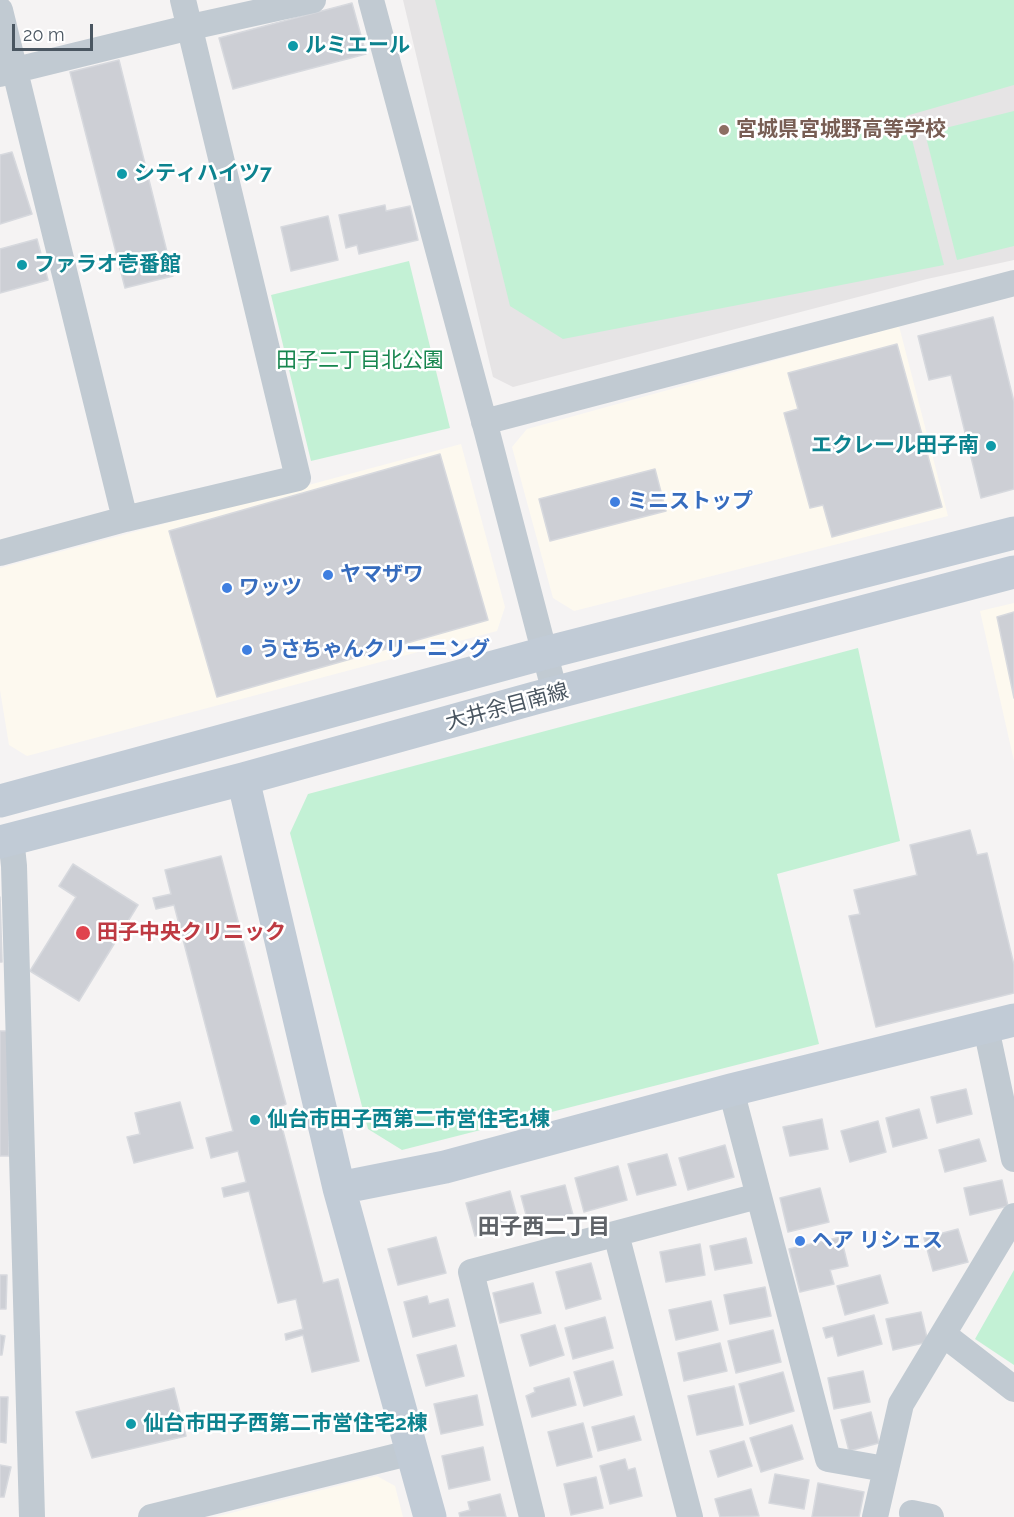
<!DOCTYPE html>
<meta charset="utf-8">
<style>
body{margin:0}
#map{position:relative;width:1014px;height:1517px;overflow:hidden;background:#f5f3f3;font-family:Raleway,sans-serif}
canvas{display:block}
.scale{position:absolute;left:12px;top:24px;width:81px;height:27px;box-sizing:border-box;border:3px solid #4a5661;border-top:0;padding-left:8px;font-size:18px;line-height:21px;white-space:nowrap;color:#4a5661;-webkit-text-stroke:4px #fff;paint-order:stroke}
</style>
<div id="map">
<canvas width="1014" height="1517"></canvas>
<div class="scale">20 m</div>
</div>
<script>
const ctx = document.querySelector('canvas').getContext('2d');
ctx.lineJoin = 'round';
function fillPath(path, color) {
  ctx.fillStyle = color;
  ctx.fill(path, 'evenodd');
}
function trace(path, color, width, dash) {
  ctx.strokeStyle = color;
  ctx.lineWidth = width;
  ctx.lineCap = dash ? 'butt' : 'round';
  ctx.setLineDash(dash || []);
  ctx.stroke(path);
}
function label(font, color, halo, rows, align = 'center') {
  ctx.font = font + ' Raleway,"Noto Sans JP",sans-serif';
  ctx.lineWidth = 5;
  ctx.setLineDash([]);
  ctx.textBaseline = 'middle';
  ctx.strokeStyle = halo;
  ctx.fillStyle = color;
  for (const [text, x, y, turn = 0] of rows) {
    ctx.save();
    ctx.translate(x, y);
    ctx.rotate((+turn || 0) * Math.PI / 180);
    ctx.textAlign = isNaN(turn) ? turn : align;
    if (halo) ctx.strokeText(text, 0, 0);
    ctx.fillText(text, 0, 0);
    ctx.restore();
  }
}
fillPath(new Path2D(`
 M899,326L948,516L574,611L553,598L512,447L527,429Z
 M461,444L505,607L497,631L27,756L9,745L0,690V568Z
 M1014,603V761L980,611Z
 M377,1476L395,1486L403,1517H215Z`), '#fdf9ef');
fillPath(new Path2D(`
 M403,0H1014V260L927,279L513,387L493,377Z`), '#e6e4e5');
fillPath(new Path2D(`
 M435,0H1014V85L906,116L944,265L563,339L510,306Z
 M1014,111V246L957,260L925,133Z
 M409,261L450,428L311,461L271,295Z
 M858,648L900,841L777,874L819,1044L402,1150L368,1129L290,833L308,794Z
 M1014,1270V1365L975,1339Z`), '#c3f1d5');
const building = new Path2D(`
 M352,3L366,54L233,89L219,38Z
 M119,60L173,276L125,288L70,72Z
 M12,152L32,214L0,224V155Z
 M385,205L386,211L410,206L418,240L359,254L357,245L346,248L339,215Z
 M328,216L338,260L291,271L281,227Z
 M37,239L48,280L0,293V249Z
 M993,317L1014,402V489L981,498L951,375L929,380L918,336Z
 M897,344L942,507L832,537L823,505L810,508L784,413L798,409L788,373Z
 M440,454L488,620L217,697L169,531Z
 M655,469L666,511L550,541L539,499Z
 M1014,612V698L997,617Z
 M970,830L977,855L987,853L1014,965V993L876,1027L849,916L860,914L854,890L917,875L910,845Z
 M221,856L286,1104L277,1108L323,1283L338,1279L359,1361L312,1372L303,1335L286,1340L285,1334L303,1329L296,1299L278,1303L249,1191L224,1197L222,1188L246,1182L238,1151L211,1158L206,1138L233,1131L174,905L156,909L153,898L171,894L165,870Z
 M73,864L138,905L79,1001L30,971L76,897L59,886Z
 M0,897L2,962H0Z
 M0,1031H8L9,1156H0Z
 M966,1089L972,1114L937,1123L931,1097Z
 M180,1102L193,1148L134,1163L127,1137L140,1134L135,1113Z
 M919,1109L927,1138L893,1147L886,1118Z
 M822,1119L828,1149L790,1156L783,1127Z
 M878,1121L886,1152L850,1162L841,1131Z
 M979,1139L986,1161L945,1172L939,1150Z
 M725,1145L734,1177L688,1190L679,1158Z
 M667,1154L676,1185L637,1195L628,1164Z
 M618,1166L627,1200L584,1212L575,1178Z
 M1002,1180L1008,1206L970,1215L964,1188Z
 M565,1185L573,1215L529,1226L521,1196Z
 M820,1188L829,1222L788,1232L780,1198Z
 M510,1191L519,1224L475,1236L466,1203Z
 M958,1229L968,1262L933,1271L924,1238Z
 M436,1237L446,1273L398,1285L388,1249Z
 M841,1237L848,1266L830,1270L834,1284L800,1292L789,1249Z
 M746,1238L752,1263L715,1270L710,1246Z
 M700,1244L705,1275L666,1282L660,1252Z
 M591,1263L601,1299L566,1309L556,1272Z
 M0,1275H7L6,1309H0Z
 M880,1275L888,1303L845,1315L837,1286Z
 M533,1283L541,1313L500,1323L493,1293Z
 M765,1287L771,1316L730,1324L724,1295Z
 M427,1296L429,1304L448,1299L455,1326L413,1337L404,1302Z
 M711,1301L718,1330L676,1340L669,1310Z
 M921,1312L928,1342L893,1350L886,1319Z
 M874,1315L882,1344L838,1356L833,1336L826,1338L823,1328Z
 M605,1317L613,1348L573,1359L565,1328Z
 M555,1325L564,1355L530,1366L521,1335Z
 M773,1330L781,1362L736,1373L728,1341Z
 M0,1335L5,1336L2,1355H0Z
 M720,1343L727,1371L684,1381L678,1353Z
 M456,1345L464,1376L426,1386L417,1355Z
 M613,1361L622,1395L584,1406L574,1372Z
 M863,1371L870,1402L834,1409L828,1378Z
 M783,1372L794,1411L750,1424L739,1384Z
 M569,1378L576,1405L532,1417L526,1396L535,1392L534,1388Z
 M734,1386L743,1425L697,1435L688,1396Z
 M174,1388L186,1436L92,1458L76,1412Z
 M477,1395L483,1425L441,1434L434,1404Z
 M0,1397H8L6,1443L0,1442Z
 M871,1412L879,1443L849,1451L841,1420Z
 M634,1416L641,1440L598,1451L592,1427Z
 M583,1423L592,1457L557,1466L548,1432Z
 M792,1425L803,1459L761,1472L750,1438Z
 M744,1441L752,1466L718,1477L710,1451Z
 M483,1447L490,1480L449,1489L442,1456Z
 M625,1459L628,1470L635,1468L642,1496L610,1504L600,1466Z
 M0,1465L11,1467L4,1497H0Z
 M775,1474L809,1480L804,1509L769,1503Z
 M596,1477L603,1508L571,1515L564,1484Z
 M818,1483L864,1492L859,1517H812Z
 M751,1489L759,1516L720,1517L715,1499Z
 M500,1494L506,1517H460L459,1513L470,1510L468,1502Z`);
fillPath(building, '#cdcfd5');
trace(building, '#d7d9de', 1.5);
trace(new Path2D(`
 M371,0L487,432L555,693
 M0,10L125,519
 M0,74L191,27L313,0
 M484,422L1014,283
 M0,553L125,519L298,478L183,0
 M11,838L14,866L32,1517
 M986,1028L1014,1159
 M731,1090L828,1459L885,1469
 M616,1234L690,1517
 M943,1334L1014,1389
 M912,1513L931,1517
 M151,1517L413,1452
 M532,1517L471,1272L758,1196
 M875,1517L901,1404L1014,1216`), '#c1cad2', 26);
trace(new Path2D(`
 M243,779L339,1188L430,1517
 M0,801L545,653L1014,533
 M0,842L243,779L535,698L1014,572
 M339,1188L445,1167L731,1090L1014,1020`), '#c1cbd6', 33);
for (const [x, y, r, color] of [
 [293,46,6,"#0f9aa8"],
 [724,130,6,"#8d6e63"],
 [122,174,6,"#0f9aa8"],
 [22,265,6,"#0f9aa8"],
 [991,446,6,"#0f9aa8"],
 [615,502,6,"#3f7fe0"],
 [328,575,6,"#3f7fe0"],
 [227,588,6,"#3f7fe0"],
 [247,650,6,"#3f7fe0"],
 [83,933,8,"#e0444e"],
 [255,1120,6,"#0f9aa8"],
 [800,1241,6,"#3f7fe0"],
 [131,1424,6,"#0f9aa8"]
]) {
  const dot = new Path2D();
  dot.arc(x, y, r, 0, 2 * Math.PI);
  ctx.fillStyle = color;
  ctx.fill(dot);
  trace(dot, '#fff', 2);
}
label('bold 21px', '#0d838f', '#fff', [
 ["ルミエール",305,46],
 ["シティハイツ7",134,174],
 ["ファラオ壱番館",34,265],
 ["エクレール田子南",979,446,"right"],
 ["仙台市田子西第二市営住宅1棟",267,1120],
 ["仙台市田子西第二市営住宅2棟",143,1424]
], 'left');
label('bold 21px', '#785e54', '#fff', [
 ["宮城県宮城野高等学校",736,130]
], 'left');
label('21px', '#17864f', '#fff', [
 ["田子二丁目北公園",360,361]
]);
label('bold 21px', '#366cbe', '#fff', [
 ["ミニストップ",627,502],
 ["ヤマザワ",340,575],
 ["ワッツ",239,588],
 ["うさちゃんクリーニング",259,650],
 ["ヘア リシェス",812,1241]
], 'left');
label('21px', '#4a5661', '#fff', [
 ["大井余目南線",507,707,-15]
]);
label('bold 21px', '#be3a42', '#fff', [
 ["田子中央クリニック",97,933]
], 'left');
label('bold 22px', '#5f6368', '#fff', [
 ["田子西二丁目",544,1227]
]);
</script>
